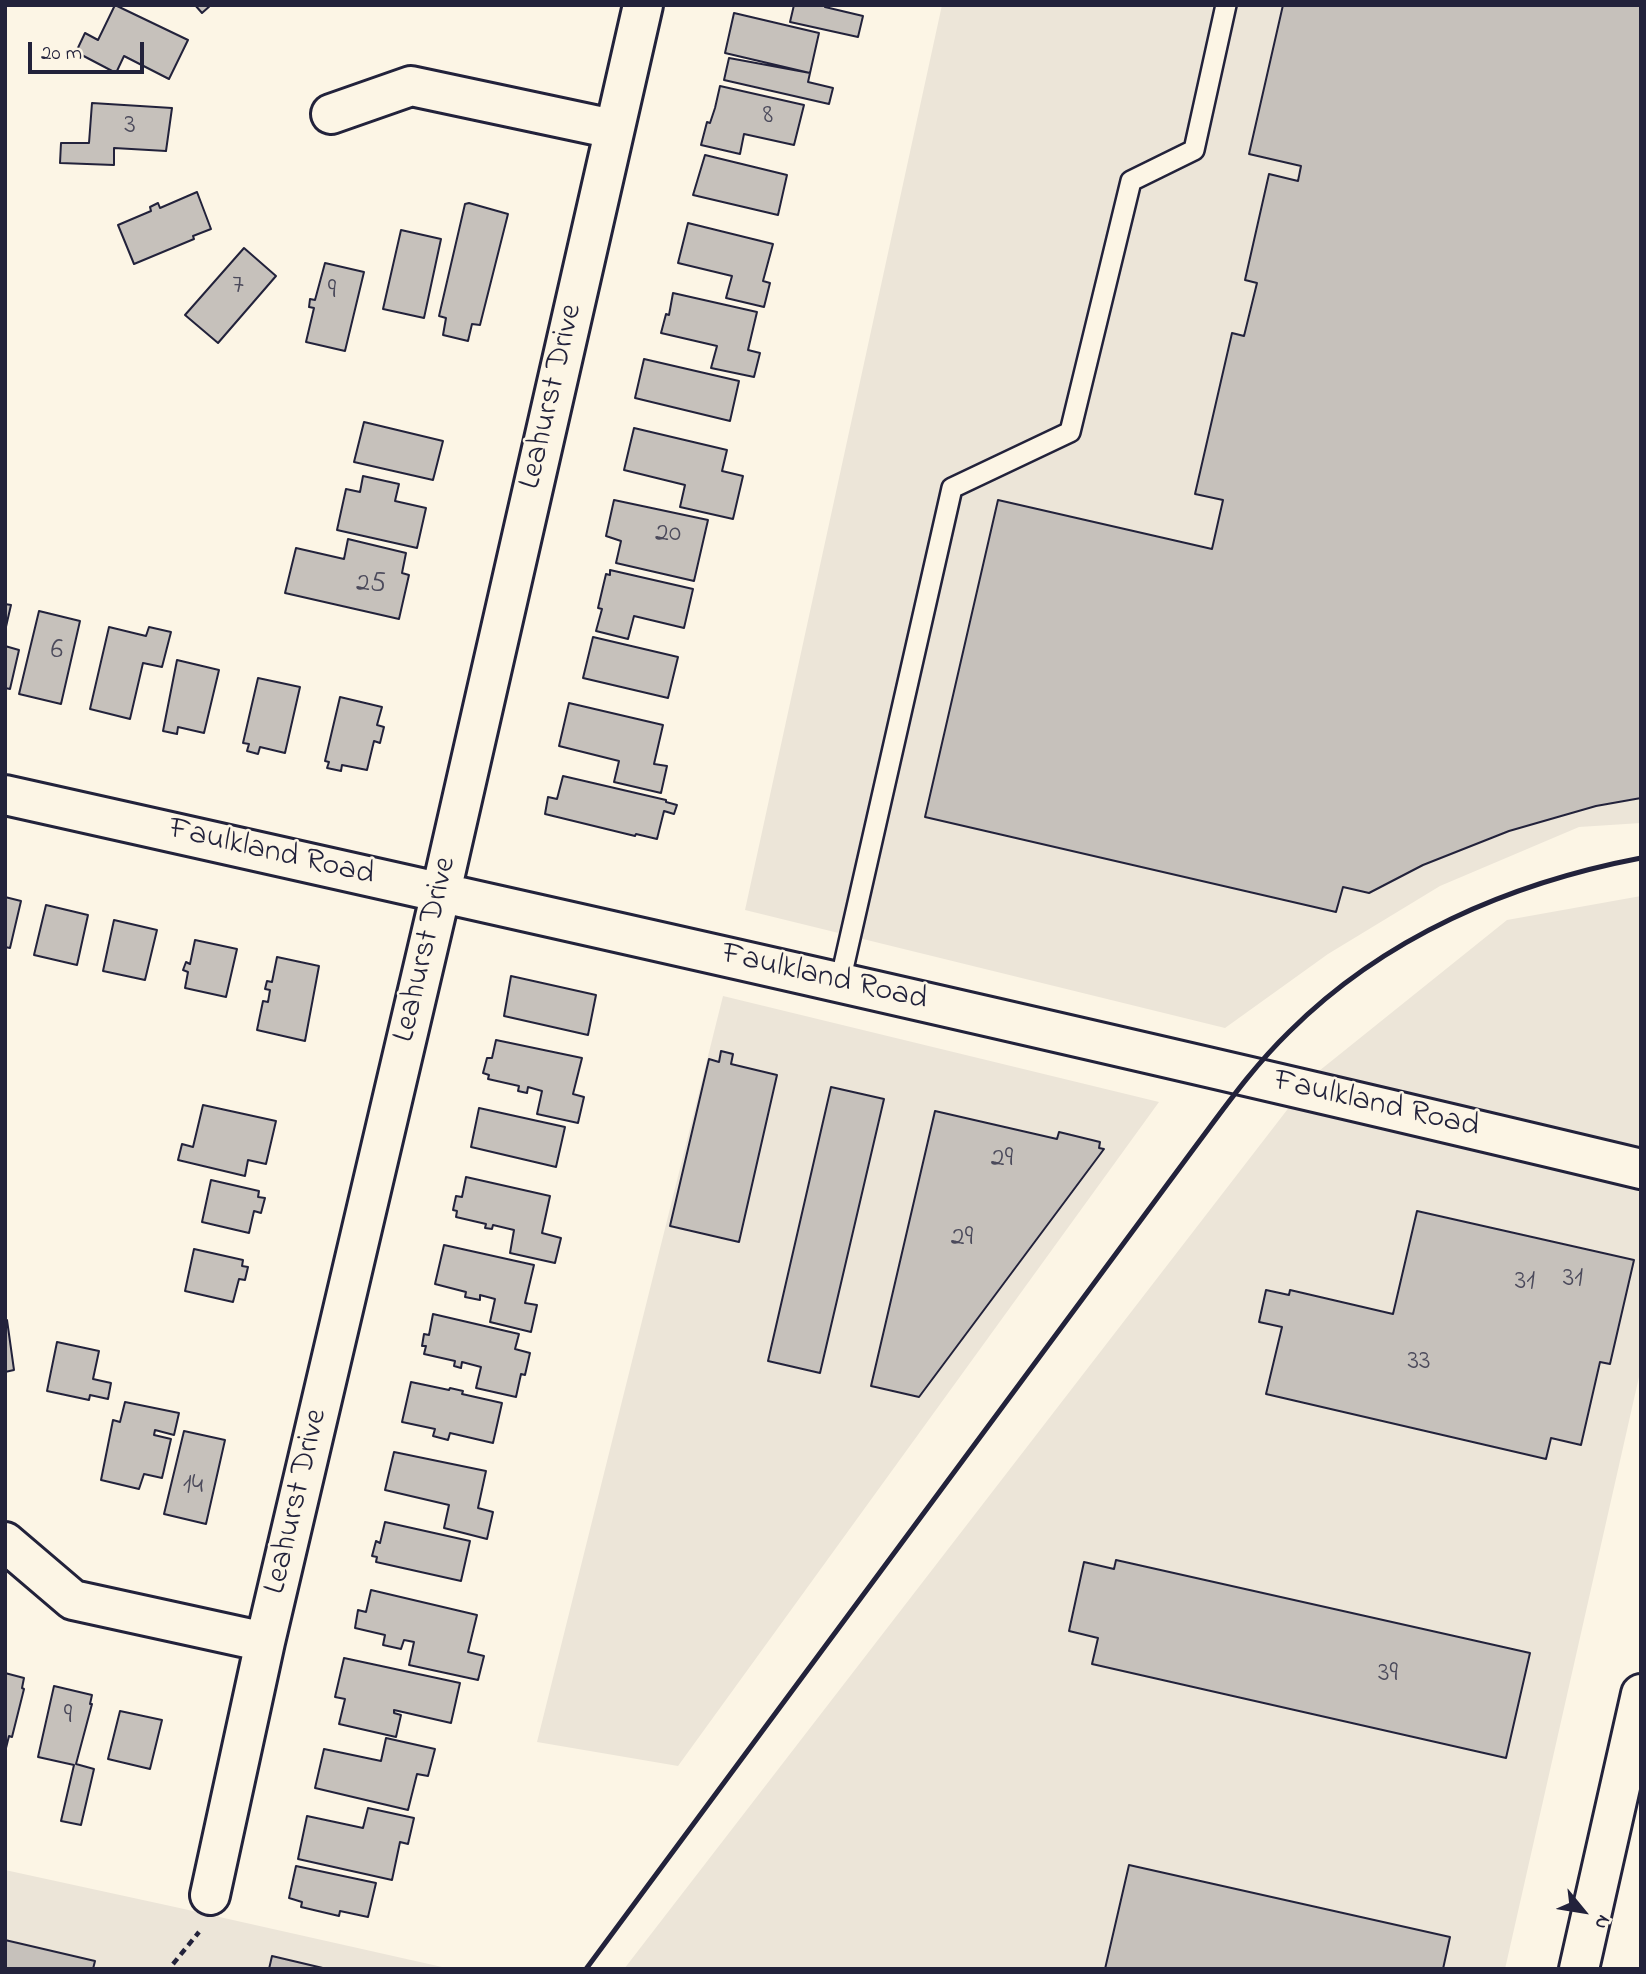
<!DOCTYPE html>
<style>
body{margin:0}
#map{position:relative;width:1646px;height:1974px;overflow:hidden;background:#fcf5e5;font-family:"Indie Flower",sans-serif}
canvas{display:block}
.frame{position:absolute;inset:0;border:7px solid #22223b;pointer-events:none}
.north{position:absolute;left:1548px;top:1876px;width:70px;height:70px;-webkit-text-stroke:5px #fcf5e5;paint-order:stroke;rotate:120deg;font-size:19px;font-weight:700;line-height:28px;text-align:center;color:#22223b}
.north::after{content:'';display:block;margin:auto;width:24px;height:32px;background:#22223b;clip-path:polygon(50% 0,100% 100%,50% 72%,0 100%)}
.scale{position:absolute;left:28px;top:42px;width:116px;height:32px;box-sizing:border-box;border:4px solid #22223b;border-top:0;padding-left:9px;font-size:21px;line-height:24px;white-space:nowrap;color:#22223b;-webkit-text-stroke:5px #fcf5e5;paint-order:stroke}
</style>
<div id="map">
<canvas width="1646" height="1974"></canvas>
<div class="frame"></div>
<div class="north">N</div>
<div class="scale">20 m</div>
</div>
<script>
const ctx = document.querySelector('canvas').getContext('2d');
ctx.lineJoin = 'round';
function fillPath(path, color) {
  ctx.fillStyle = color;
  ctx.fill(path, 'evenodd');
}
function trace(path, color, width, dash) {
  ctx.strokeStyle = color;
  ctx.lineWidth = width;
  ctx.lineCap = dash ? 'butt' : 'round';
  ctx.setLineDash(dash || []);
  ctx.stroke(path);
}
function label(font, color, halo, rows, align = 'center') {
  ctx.font = font + ' "Indie Flower",sans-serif';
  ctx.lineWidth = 5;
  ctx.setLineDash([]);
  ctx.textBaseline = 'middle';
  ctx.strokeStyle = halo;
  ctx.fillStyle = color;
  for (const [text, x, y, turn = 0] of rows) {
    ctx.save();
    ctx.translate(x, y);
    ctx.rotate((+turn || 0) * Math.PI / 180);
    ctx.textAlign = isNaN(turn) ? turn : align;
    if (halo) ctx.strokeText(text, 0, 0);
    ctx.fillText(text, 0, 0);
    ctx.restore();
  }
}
fillPath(new Path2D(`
 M942,5H1641V823L1579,827L1440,886L1328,954L1225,1028L745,910Z
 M1641,896V1368L1505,1969H624L1314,1075L1507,920Z
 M723,996L1159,1102L678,1766L537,1742Z
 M5,1870L175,1907L451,1969H5Z`), '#ece5d8');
const building = new Path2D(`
 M115,5L188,40L169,79L124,56L116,73L76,52L85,33L98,40Z
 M195,5H211L202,13Z
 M794,5H825V7L863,16L858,37L790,22Z
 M1283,5H1641V798L1596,806L1509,831L1423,865L1369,893L1343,887L1336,912L925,817L998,500L1212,549L1223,500L1195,494L1232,333L1244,336L1257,283L1245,280L1269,174L1298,181L1301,166L1249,154Z
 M734,13L819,33L810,73L725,53Z
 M729,58L810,73L808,82L833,88L829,104L724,80Z
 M720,86L804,105L794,145L744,134L740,154L701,145L707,122L710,123L715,108Z
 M92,103L172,108L166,151L114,148V165L60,163L61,143H89Z
 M705,155L787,175L778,215L693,195Z
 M197,192L211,229L193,236L194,239L134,264L118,225L151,211L150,207L158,203L160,208Z
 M469,203L508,214L480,325L472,324L468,341L443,335L446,318L439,316L465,204Z
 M688,223L773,244L763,281L770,283L764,307L726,298L732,276L678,263Z
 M401,230L441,239L424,318L383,309Z
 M244,248L276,276L218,343L185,315Z
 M325,263L364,272L345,351L306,342L314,308L309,307L310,299L315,300Z
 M673,293L757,312L748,350L760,353L754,377L711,368L717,346L661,333L666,314L669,315Z
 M644,359L739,381L730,421L635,398Z
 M364,422L443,441L433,480L354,462Z
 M634,428L727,450L722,471L743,476L733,519L680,507L685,485L624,470Z
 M363,476L399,484L395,501L426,508L417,548L337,530L346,489L360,492Z
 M614,500L708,520L694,581L616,563L621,541L606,536Z
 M348,539L406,553L402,573L409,575L399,619L285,593L296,548L344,559Z
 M610,570L693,589L684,628L634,616L628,639L596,631L602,609L598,608L606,574L610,575Z
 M5,604L11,605L5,631Z
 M39,611L80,621L61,704L19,694Z
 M109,627L146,636L149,627L171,632L162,667L143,663L130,719L90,709Z
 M593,637L678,657L668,698L583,678Z
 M5,646L19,650L10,689L5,688Z
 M177,660L219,670L204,733L178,727L177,734L163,731Z
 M258,678L300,687L285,753L260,747L258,754L247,751L249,744L243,743Z
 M340,697L382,707L377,725L384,727L380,743L374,741L367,770L342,765L341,771L327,768L329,762L325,761Z
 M569,703L663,725L654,764L667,766L661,793L614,782L619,761L559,746Z
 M563,776L666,800V802L677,805L674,814L664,811L657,839L636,834L635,836L545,814L548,797L557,799Z
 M5,897L21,901L10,948L5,947Z
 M46,905L88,915L77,965L34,955Z
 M114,920L157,930L145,980L103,971Z
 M195,940L237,949L226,997L185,988L188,972L183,970L186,962L190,964Z
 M277,957L319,966L305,1041L257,1030L263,1001L268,1002L270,990L265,989L267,981L272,982Z
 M511,976L596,995L588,1035L504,1016Z
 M496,1040L582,1058L573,1094L584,1097L578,1123L537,1114L542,1091L528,1087L527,1093L518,1091L519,1086L488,1079L489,1075L483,1073L487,1058H492Z
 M721,1051L733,1054L731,1064L777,1075L739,1242L670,1226L709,1059L719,1062Z
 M831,1087L884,1099L820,1373L768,1361Z
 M203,1105L276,1121L266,1164L248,1160L245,1176L178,1160L182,1144L193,1147Z
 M479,1108L565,1127L556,1167L471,1147Z
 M935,1111L1057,1139L1059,1132L1100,1142L1099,1148L1104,1149L919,1397L871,1386Z
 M466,1177L550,1196L542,1233L561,1238L555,1263L510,1253L514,1230L493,1225L492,1229L485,1228L486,1224L456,1217L457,1211L453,1210L456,1196L462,1197Z
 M211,1180L259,1191L258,1197L265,1198L261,1213L254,1211L249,1233L202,1222Z
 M1417,1211L1634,1260L1610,1364L1600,1362L1581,1445L1551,1438L1546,1459L1266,1394L1282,1327L1259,1322L1266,1290L1289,1295L1290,1290L1393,1314Z
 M444,1245L534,1265L525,1303L537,1305L531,1332L490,1322L495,1299L480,1295V1300L465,1297L466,1292L435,1284Z
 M194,1249L243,1260L242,1266L248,1267L245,1280L239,1279L233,1302L185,1291Z
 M433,1314L519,1334L515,1349L530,1353L525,1375L521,1374L516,1397L476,1388L481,1367L462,1362L461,1368L454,1366L455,1361L424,1354L426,1346H422L424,1334L429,1335Z
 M7,1320L14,1370L5,1372V1321Z
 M57,1342L99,1351L93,1379L111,1383L108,1399L90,1395L89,1400L47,1391Z
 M411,1382L449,1390L450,1388L463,1391L462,1394L502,1403L493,1443L450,1433L448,1440L433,1436L435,1429L402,1422Z
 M125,1402L179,1413L174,1435L155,1430L154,1435L171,1439L162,1478L144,1474L139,1489L101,1480L113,1420L120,1422Z
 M184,1431L225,1440L206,1524L164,1514Z
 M394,1452L486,1471L478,1508L493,1512L487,1539L444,1528L449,1505L385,1490Z
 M385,1522L470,1541L461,1581L376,1562L377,1557L372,1556L376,1541L380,1543Z
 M1116,1560L1530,1653L1506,1758L1092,1664L1098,1638L1069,1631L1084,1562L1114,1569Z
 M371,1590L477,1615L468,1652L484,1656L478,1680L409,1665L414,1642L404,1640L401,1649L383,1645L385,1635L355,1628L358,1610L366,1612Z
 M344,1658L460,1683L451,1723L394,1710V1713L401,1715L396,1737L339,1724L345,1699L335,1697Z
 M5,1673L24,1678L22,1688L24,1689L12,1737L9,1736L5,1752Z
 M54,1686L92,1695L90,1704H92L76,1764L94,1769L81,1825L61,1821L74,1765L38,1757Z
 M120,1711L162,1720L150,1769L108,1759Z
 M386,1738L435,1749L428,1776L417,1774L408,1810L315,1788L324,1749L381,1761Z
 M368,1808L414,1818L408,1844L400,1842L392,1880L298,1859L307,1816L363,1828Z
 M1129,1865L1450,1937L1443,1969H1105Z
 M296,1866L376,1883L368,1917L340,1911L339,1916L301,1907L302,1902L289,1898Z
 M5,1940L95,1961L93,1969H5Z
 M272,1956L327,1969H269Z`);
fillPath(building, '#c6c1bb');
trace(building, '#22223b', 2);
const service = new Path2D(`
 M840,982L952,488L1070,432L1131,181L1194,150L1226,5`);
const minor = new Path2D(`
 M331,114L411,86L613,129
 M5,795C551,917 1097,1039 1641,1169
 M5,1542L73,1600L265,1642
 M210,1895L265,1642L441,892L643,5`);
const tertiary = new Path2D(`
 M1579,1969L1641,1694`);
trace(service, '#22223b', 24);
trace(minor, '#22223b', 44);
trace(tertiary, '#22223b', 44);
trace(new Path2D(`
 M173,1964L199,1932`), '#22223b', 4.5, [7, 5]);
trace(service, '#fcf5e5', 19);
trace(minor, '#fcf5e5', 38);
trace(tertiary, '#fcf5e5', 38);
trace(new Path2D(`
 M586,1969L1195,1147C1225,1107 1253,1067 1289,1032C1384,937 1510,883 1641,858`), '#22223b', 5);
label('28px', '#4b4a5b', null, [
 ["8",768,117],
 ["3",130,127],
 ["7",238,287],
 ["9",332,292],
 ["20",668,535],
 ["25",371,585],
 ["6",57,652],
 ["29",1002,1160],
 ["29",962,1239],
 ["31",1573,1280],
 ["31",1525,1283],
 ["33",1419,1363],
 ["14",193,1487],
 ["39",1388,1675],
 ["9",68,1717]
]);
label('32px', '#22223b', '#fcf5e5', [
 ["Leahurst Drive",553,397,-77],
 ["Faulkland Road",271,854,13],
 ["Leahurst Drive",427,950,-77],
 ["Faulkland Road",824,979,13],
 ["Faulkland Road",1376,1106,13],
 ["Leahurst Drive",298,1502,-77]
]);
</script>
